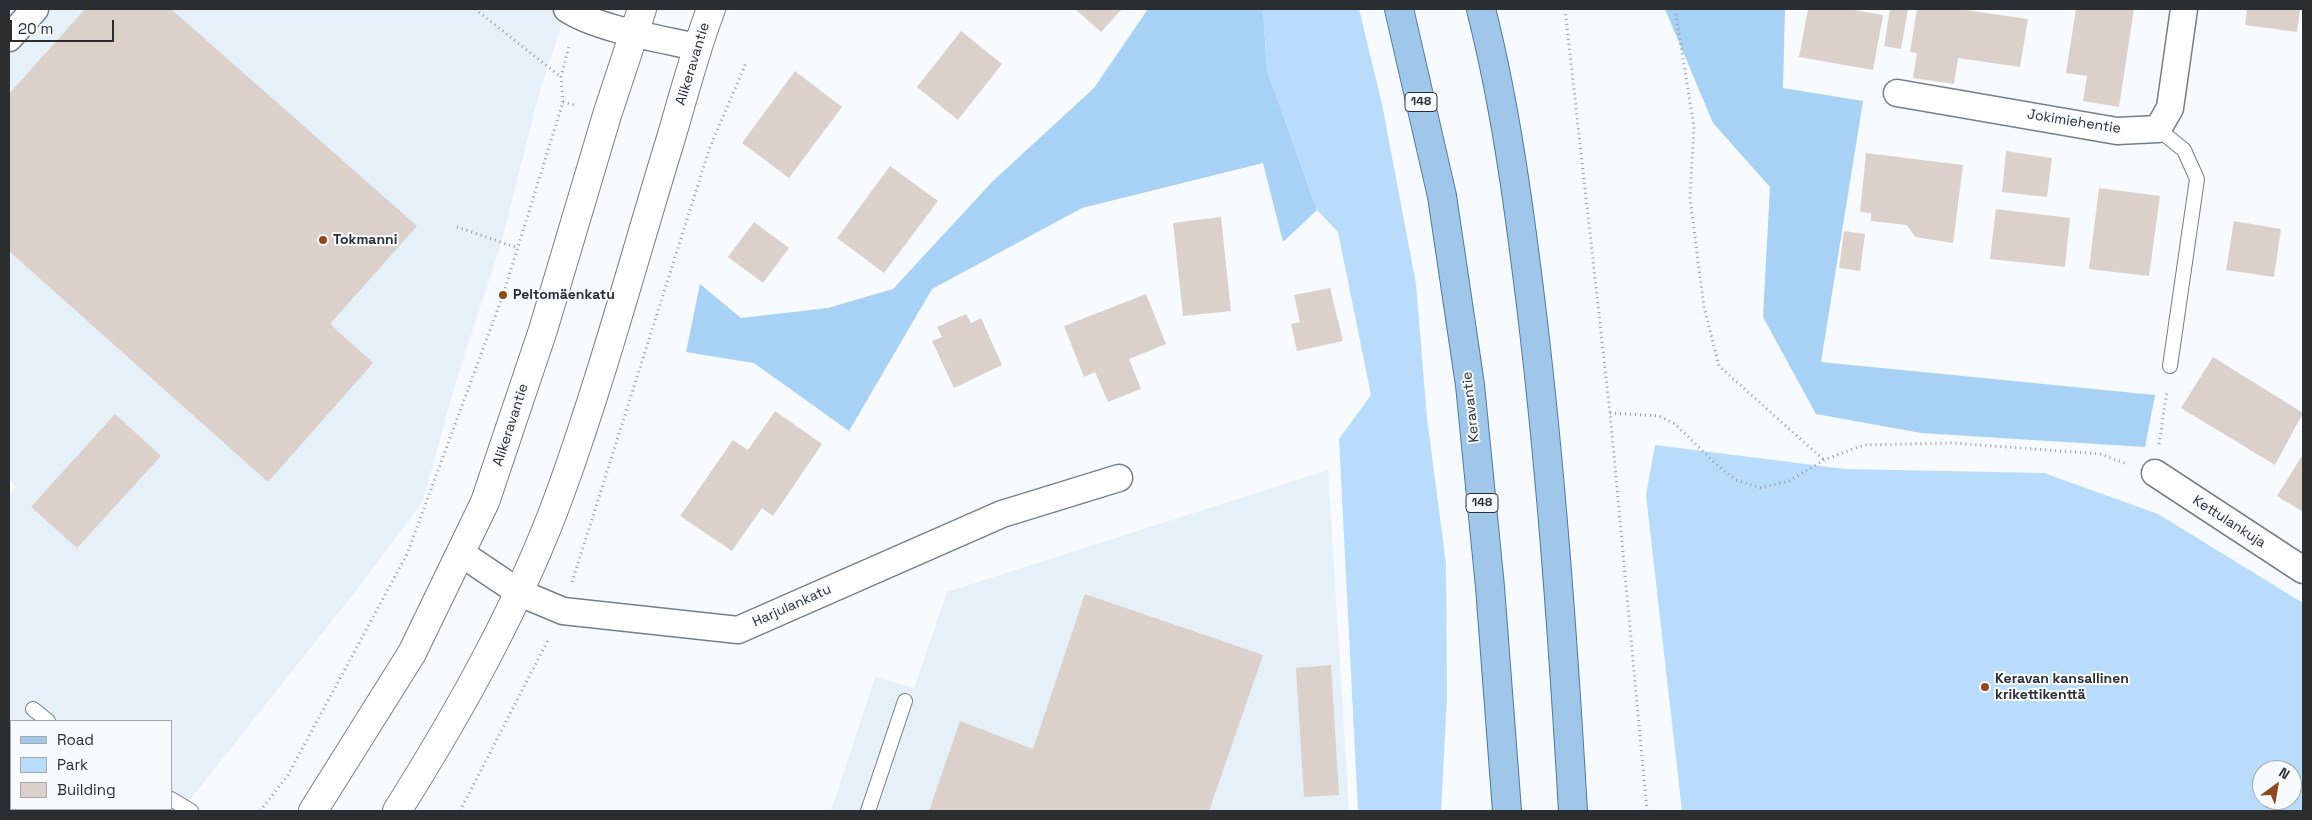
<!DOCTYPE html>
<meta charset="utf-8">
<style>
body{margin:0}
#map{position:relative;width:2312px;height:820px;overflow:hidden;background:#f7fbff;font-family:"Space Grotesk",sans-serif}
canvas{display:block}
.frame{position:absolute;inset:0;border:10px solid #2a2e31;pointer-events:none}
.legend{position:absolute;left:10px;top:720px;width:162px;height:90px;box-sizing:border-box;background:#f7fbff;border:1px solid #a5a9ad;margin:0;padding:6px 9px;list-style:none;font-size:15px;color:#2a2e31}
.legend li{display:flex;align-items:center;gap:10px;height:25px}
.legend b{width:25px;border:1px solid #a5a9ad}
.north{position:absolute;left:2252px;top:760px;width:50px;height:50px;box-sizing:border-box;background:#f7fbff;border:1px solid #a5a9ad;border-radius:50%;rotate:32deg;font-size:14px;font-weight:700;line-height:20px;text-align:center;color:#2a2e31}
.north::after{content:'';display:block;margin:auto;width:18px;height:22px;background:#8f4b1d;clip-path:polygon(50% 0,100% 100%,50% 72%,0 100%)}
.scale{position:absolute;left:10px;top:20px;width:104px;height:22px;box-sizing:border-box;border:2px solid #2a2e31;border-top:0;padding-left:6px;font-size:15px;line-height:18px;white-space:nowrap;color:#2a2e31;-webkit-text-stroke:4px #f7fbff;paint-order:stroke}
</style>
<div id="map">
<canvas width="2312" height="820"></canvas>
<div class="frame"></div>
<ul class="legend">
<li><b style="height:6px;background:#a0c7e9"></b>Road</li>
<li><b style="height:14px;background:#b9dcfd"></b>Park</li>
<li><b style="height:14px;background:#dcd0ca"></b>Building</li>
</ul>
<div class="north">N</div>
<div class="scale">20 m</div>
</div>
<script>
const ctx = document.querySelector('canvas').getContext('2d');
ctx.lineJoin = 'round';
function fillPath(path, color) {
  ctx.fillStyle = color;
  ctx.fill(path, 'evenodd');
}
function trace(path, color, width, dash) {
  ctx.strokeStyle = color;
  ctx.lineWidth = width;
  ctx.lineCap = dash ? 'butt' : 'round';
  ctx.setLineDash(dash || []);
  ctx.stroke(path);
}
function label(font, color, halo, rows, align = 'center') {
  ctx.font = font + ' "Space Grotesk",sans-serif';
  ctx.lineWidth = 4;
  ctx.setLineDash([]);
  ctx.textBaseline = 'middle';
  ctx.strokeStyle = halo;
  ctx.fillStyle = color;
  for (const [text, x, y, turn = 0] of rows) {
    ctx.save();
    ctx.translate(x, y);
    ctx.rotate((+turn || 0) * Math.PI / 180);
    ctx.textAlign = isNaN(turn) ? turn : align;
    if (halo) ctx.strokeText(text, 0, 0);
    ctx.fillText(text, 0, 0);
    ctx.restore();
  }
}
fillPath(new Path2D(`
 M9,9H567L541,87L500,247L455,384L423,501L362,583L181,811H9V495L16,487L9,480ZM11,721H171V809H11Z
 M1328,470L1349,811H831L875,677L914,688L947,592Z`), '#e6f0f9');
fillPath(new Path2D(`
 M1263,9H1359L1382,104L1416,284L1427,418L1446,564L1447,699L1441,811H1358L1339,439L1371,395L1338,232L1317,210L1267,70Z
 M1655,445L1845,469L2044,473L2158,514L2303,603V811H1682L1646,495ZM2262,770H2292V800H2262Z`), '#b9dcfd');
fillPath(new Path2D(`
 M1148,9H1263L1267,70L1317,210L1283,242L1263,163L1082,208L932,289L849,431L754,363L686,352L700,284L741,318L828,308L893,289L993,181L1094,88Z
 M1665,9H1785L1783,88L1863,101L1821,362L2155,395L2145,447L1921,433L1816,414L1763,317L1770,187L1713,123Z`), '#a8d1f6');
fillPath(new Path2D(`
 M85,9H171L417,226L330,324L373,363L268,482L9,251V94Z
 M1075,9H1122L1101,32Z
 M1808,9H1848L1883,15L1873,70L1799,57Z
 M1890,9H1908L1901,49L1884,46Z
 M1917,9H1958L2028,19L2020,67L1958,58L1954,84L1913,78L1917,53L1910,52Z
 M2076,9H2134L2119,107L2083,101L2087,76L2066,73Z
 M2247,9H2300L2297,32L2245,25Z
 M961,31L1002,64L958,120L917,87Z
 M795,71L842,107L789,178L742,143Z
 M2006,151L2052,158L2047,197L2002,192Z
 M1866,153L1963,165L1953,243L1915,237L1907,225L1871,221V213L1860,212Z
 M890,166L938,201L884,273L837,238Z
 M2099,188L2160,196L2149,276L2089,269Z
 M1996,209L2070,218L2065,267L1990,259Z
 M1221,217L1231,311L1183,316L1173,223Z
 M2234,221L2281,229L2274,277L2226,270Z
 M754,222L789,248L763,283L728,257Z
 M1844,231L1865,234L1860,271L1839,268Z
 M1330,288L1343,341L1297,351L1291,324L1300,322L1294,295Z
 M1146,294L1166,344L1129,359L1141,389L1108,402L1095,372L1084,377L1064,326Z
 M966,314L971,323L981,318L1002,365L954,388L932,341L942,337L937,327Z
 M2213,357L2303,413L2275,465L2181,408Z
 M775,411L822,444L773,516L762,508L732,551L680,516L733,440L748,450Z
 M115,414L161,456L77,548L31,507Z
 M2303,454V512L2277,496Z
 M1085,594L1263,655L1209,811H929L960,721L1033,749Z
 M1331,665L1339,795L1304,797L1296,668Z`), '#dcd0ca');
const service = new Path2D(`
 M2158,129L2184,150L2197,179L2170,366
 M33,709L48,721
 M171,799L191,811
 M868,811L905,701`);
const minor = new Path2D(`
 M567,9C597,29 661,39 697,47
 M9,38L35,9
 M1897,93L2117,131L2158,129L2170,108L2184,9
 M2155,473L2303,570
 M462,554L520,593L563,611L738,630L1002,514L1119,478`);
const tertiary = new Path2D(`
 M313,811L412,653L485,502L543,330L607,115L642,9
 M397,811C461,709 520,604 561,491C603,375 635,255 671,138C684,94 695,51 711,9`);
const primary = new Path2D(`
 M1399,9L1442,196L1470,385L1490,587L1507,811
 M1481,9C1505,104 1518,200 1530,297C1551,468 1563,640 1573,811`);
trace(service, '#767f87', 16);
trace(minor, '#767f87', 29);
trace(tertiary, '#767f87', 30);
trace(primary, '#4e79a0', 30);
trace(new Path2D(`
 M475,9L561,77
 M1565,9L1610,413L1647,811
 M1675,9L1694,127L1690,198L1704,307L1719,366L1824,460
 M563,102L577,106
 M457,227L518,248
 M1610,413L1659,416L1675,424L1718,466L1736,480L1761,488L1789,481L1824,460L1864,445L1952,443L2048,450L2100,454L2127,464
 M2159,444L2167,391
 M572,582L710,147L746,63
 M260,811L288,775L407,554L503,295L563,102L561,77L569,46
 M460,811L549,638`), '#969a9e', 3, [1, 4]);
trace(service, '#fff', 14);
trace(minor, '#fff', 26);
trace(tertiary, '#fff', 28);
trace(primary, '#a0c7e9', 28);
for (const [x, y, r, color] of [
 [323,240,5,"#8f4b1d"],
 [503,295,5,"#8f4b1d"],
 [1985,687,5,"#8f4b1d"]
]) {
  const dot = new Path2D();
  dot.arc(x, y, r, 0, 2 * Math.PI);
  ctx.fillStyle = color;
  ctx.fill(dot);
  trace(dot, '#f7fbff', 2);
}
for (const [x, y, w] of [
 [1421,102,32],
 [1482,503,32]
]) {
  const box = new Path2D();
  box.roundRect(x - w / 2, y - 9.5, w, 19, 4);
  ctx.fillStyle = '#f7fbff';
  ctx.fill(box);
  trace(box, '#2a2e31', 1);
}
label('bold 12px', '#2a2e31', null, [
 ["148",1421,102],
 ["148",1482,503]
]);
label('14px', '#2a2e31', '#f7fbff', [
 ["Alikeravantie",693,64,-73],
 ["Jokimiehentie",2074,122,9],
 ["Keravantie",1471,407,-96],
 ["Alikeravantie",511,425,-72],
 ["Kettulankuja",2229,522,33],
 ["Harjulankatu",792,606,-24]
]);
label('bold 14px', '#2a2e31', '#f7fbff', [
 ["Tokmanni",333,240],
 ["Peltomäenkatu",513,295],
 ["Keravan kansallinen",1995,679],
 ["krikettikenttä",1995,695]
], 'left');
</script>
